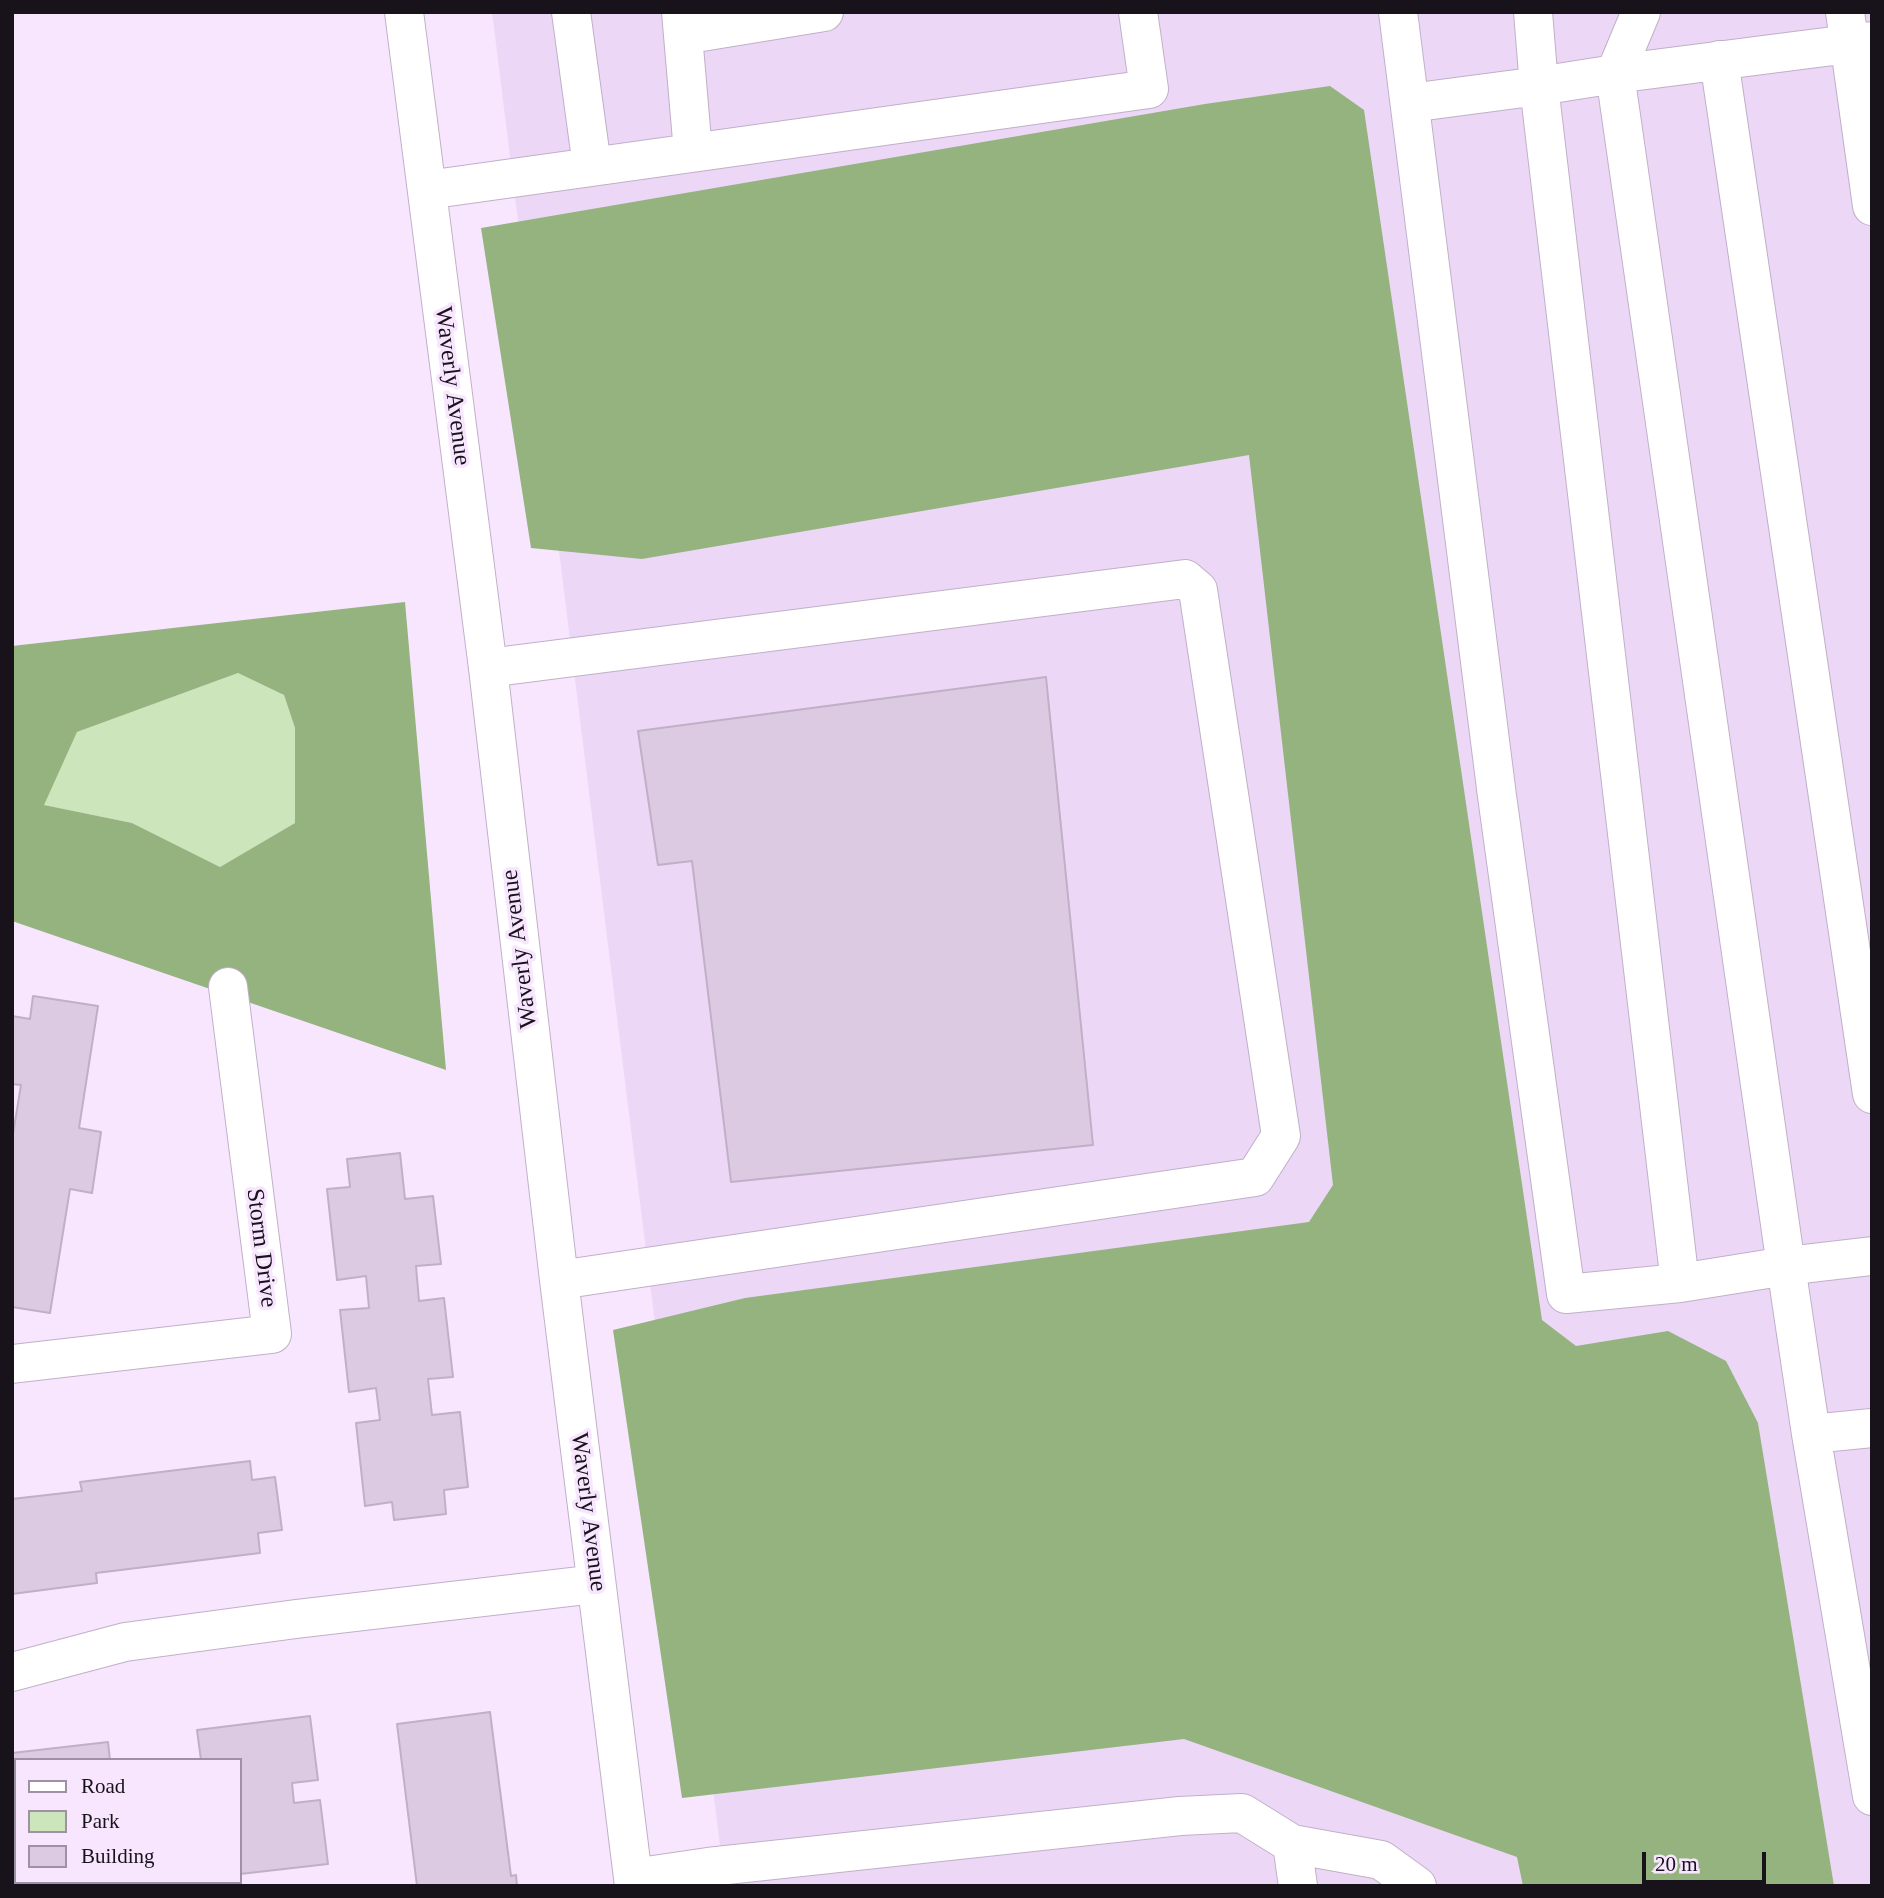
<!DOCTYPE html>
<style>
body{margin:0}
#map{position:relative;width:1884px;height:1898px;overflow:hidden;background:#f8e6ff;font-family:"Times New Roman",serif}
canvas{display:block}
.frame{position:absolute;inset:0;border:14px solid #18121a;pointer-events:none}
.legend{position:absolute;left:14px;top:1758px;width:228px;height:126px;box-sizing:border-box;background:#f8e6ff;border:2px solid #9e91a3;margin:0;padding:9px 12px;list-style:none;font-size:21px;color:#18121a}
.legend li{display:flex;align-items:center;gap:14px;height:35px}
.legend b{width:35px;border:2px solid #9e91a3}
.scale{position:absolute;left:1642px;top:1852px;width:124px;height:32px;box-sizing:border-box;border:4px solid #18121a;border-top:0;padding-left:9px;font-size:21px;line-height:24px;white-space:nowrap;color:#18121a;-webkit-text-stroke:5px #f8e6ff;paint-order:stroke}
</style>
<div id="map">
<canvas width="1884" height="1898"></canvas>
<div class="frame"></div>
<ul class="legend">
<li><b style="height:9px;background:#fff"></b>Road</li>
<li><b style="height:19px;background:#cce5ba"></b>Park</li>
<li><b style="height:19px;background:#dccae2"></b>Building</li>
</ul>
<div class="scale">20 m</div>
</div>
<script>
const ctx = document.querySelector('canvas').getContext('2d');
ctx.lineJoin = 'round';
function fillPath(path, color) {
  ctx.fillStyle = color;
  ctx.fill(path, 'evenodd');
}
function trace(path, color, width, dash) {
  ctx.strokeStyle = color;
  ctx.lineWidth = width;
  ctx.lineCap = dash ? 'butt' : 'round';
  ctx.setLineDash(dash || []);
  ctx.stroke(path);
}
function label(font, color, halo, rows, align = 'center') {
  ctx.font = font + ' "Times New Roman",serif';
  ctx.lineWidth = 7;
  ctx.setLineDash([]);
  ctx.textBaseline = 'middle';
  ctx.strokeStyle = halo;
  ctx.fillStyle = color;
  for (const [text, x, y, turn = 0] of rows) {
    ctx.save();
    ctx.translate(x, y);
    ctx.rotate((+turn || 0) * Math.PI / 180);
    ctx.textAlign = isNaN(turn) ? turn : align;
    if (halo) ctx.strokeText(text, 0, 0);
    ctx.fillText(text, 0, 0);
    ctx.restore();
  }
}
fillPath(new Path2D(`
 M492,12H1872V1886H725Z`), '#edd7f6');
fillPath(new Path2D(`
 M238,673L284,695L295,728V823L220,867L132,823L43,805L77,732Z`), '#cce5ba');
fillPath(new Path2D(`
 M1330,86L1364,110L1542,1320L1576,1346L1668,1331L1726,1361L1758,1423L1834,1886H1523L1517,1857L1184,1739L682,1798L613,1330L745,1298L1309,1222L1333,1185L1249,455L642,559L531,548L481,228L1205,104Z
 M405,602L446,1070L12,921V646ZM238,673L284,695L295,728V823L220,867L132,823L44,805L77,732Z`), '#94b37f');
const building = new Path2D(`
 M1046,677L1093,1145L731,1182L692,861L658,865L638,731Z
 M33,996L98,1006L79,1128L101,1132L92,1193L70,1189L50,1313L12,1307V1140L21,1085L12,1084V1016L30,1019Z
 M400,1153L405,1199L433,1196L441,1264L416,1266L419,1301L444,1298L453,1377L428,1379L432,1415L460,1412L468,1487L444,1490L446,1514L394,1520L392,1502L365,1506L356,1423L380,1420L376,1388L349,1392L340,1310L369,1308L366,1276L337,1280L327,1189L350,1187L347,1159Z
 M250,1461L252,1480L275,1477L282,1530L258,1533L260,1553L96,1573L97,1583L12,1594V1499L82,1491L80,1482Z
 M490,1712L511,1876L516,1875L517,1886H417L397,1724Z
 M310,1716L318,1780L292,1783L294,1803L320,1800L328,1864L240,1874V1760H201L197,1730Z
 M108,1742L110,1760H16V1817H12V1753Z
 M16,1839V1882H204V1886H12V1840Z`);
fillPath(building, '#dccae2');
trace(building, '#c0afc6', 2);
const minor = new Path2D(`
 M404,12L488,668L559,1280L634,1886
 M571,12L592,166
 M681,12L693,152
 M1398,12L1497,796L1566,1294L1680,1283L1786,1266L1872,1256
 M1533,12L1539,86L1680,1283
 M1641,12L1615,74L1786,1266L1811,1434L1872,1796
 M1845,12L1872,206
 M683,35L824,12
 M1719,60L1872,1094
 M1410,103L1539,86L1615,74L1872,41
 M427,190L1149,89L1138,12
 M488,668L1185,579L1198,590L1281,1136L1255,1177L559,1280
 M12,1364L272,1334L228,987
 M1811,1434L1872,1428
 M12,1672L125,1642L296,1619L596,1584
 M1292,1844L1381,1860L1417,1886
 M633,1878L708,1867L1180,1816L1242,1813L1292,1844L1298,1886`);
trace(minor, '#c0b0c7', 40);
trace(minor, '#fff', 38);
label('24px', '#18121a', '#f8e6ff', [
 ["Waverly Avenue",452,386,83],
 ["Waverly Avenue",520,949,-97],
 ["Storm Drive",261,1248,83],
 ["Waverly Avenue",588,1512,83]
]);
</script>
